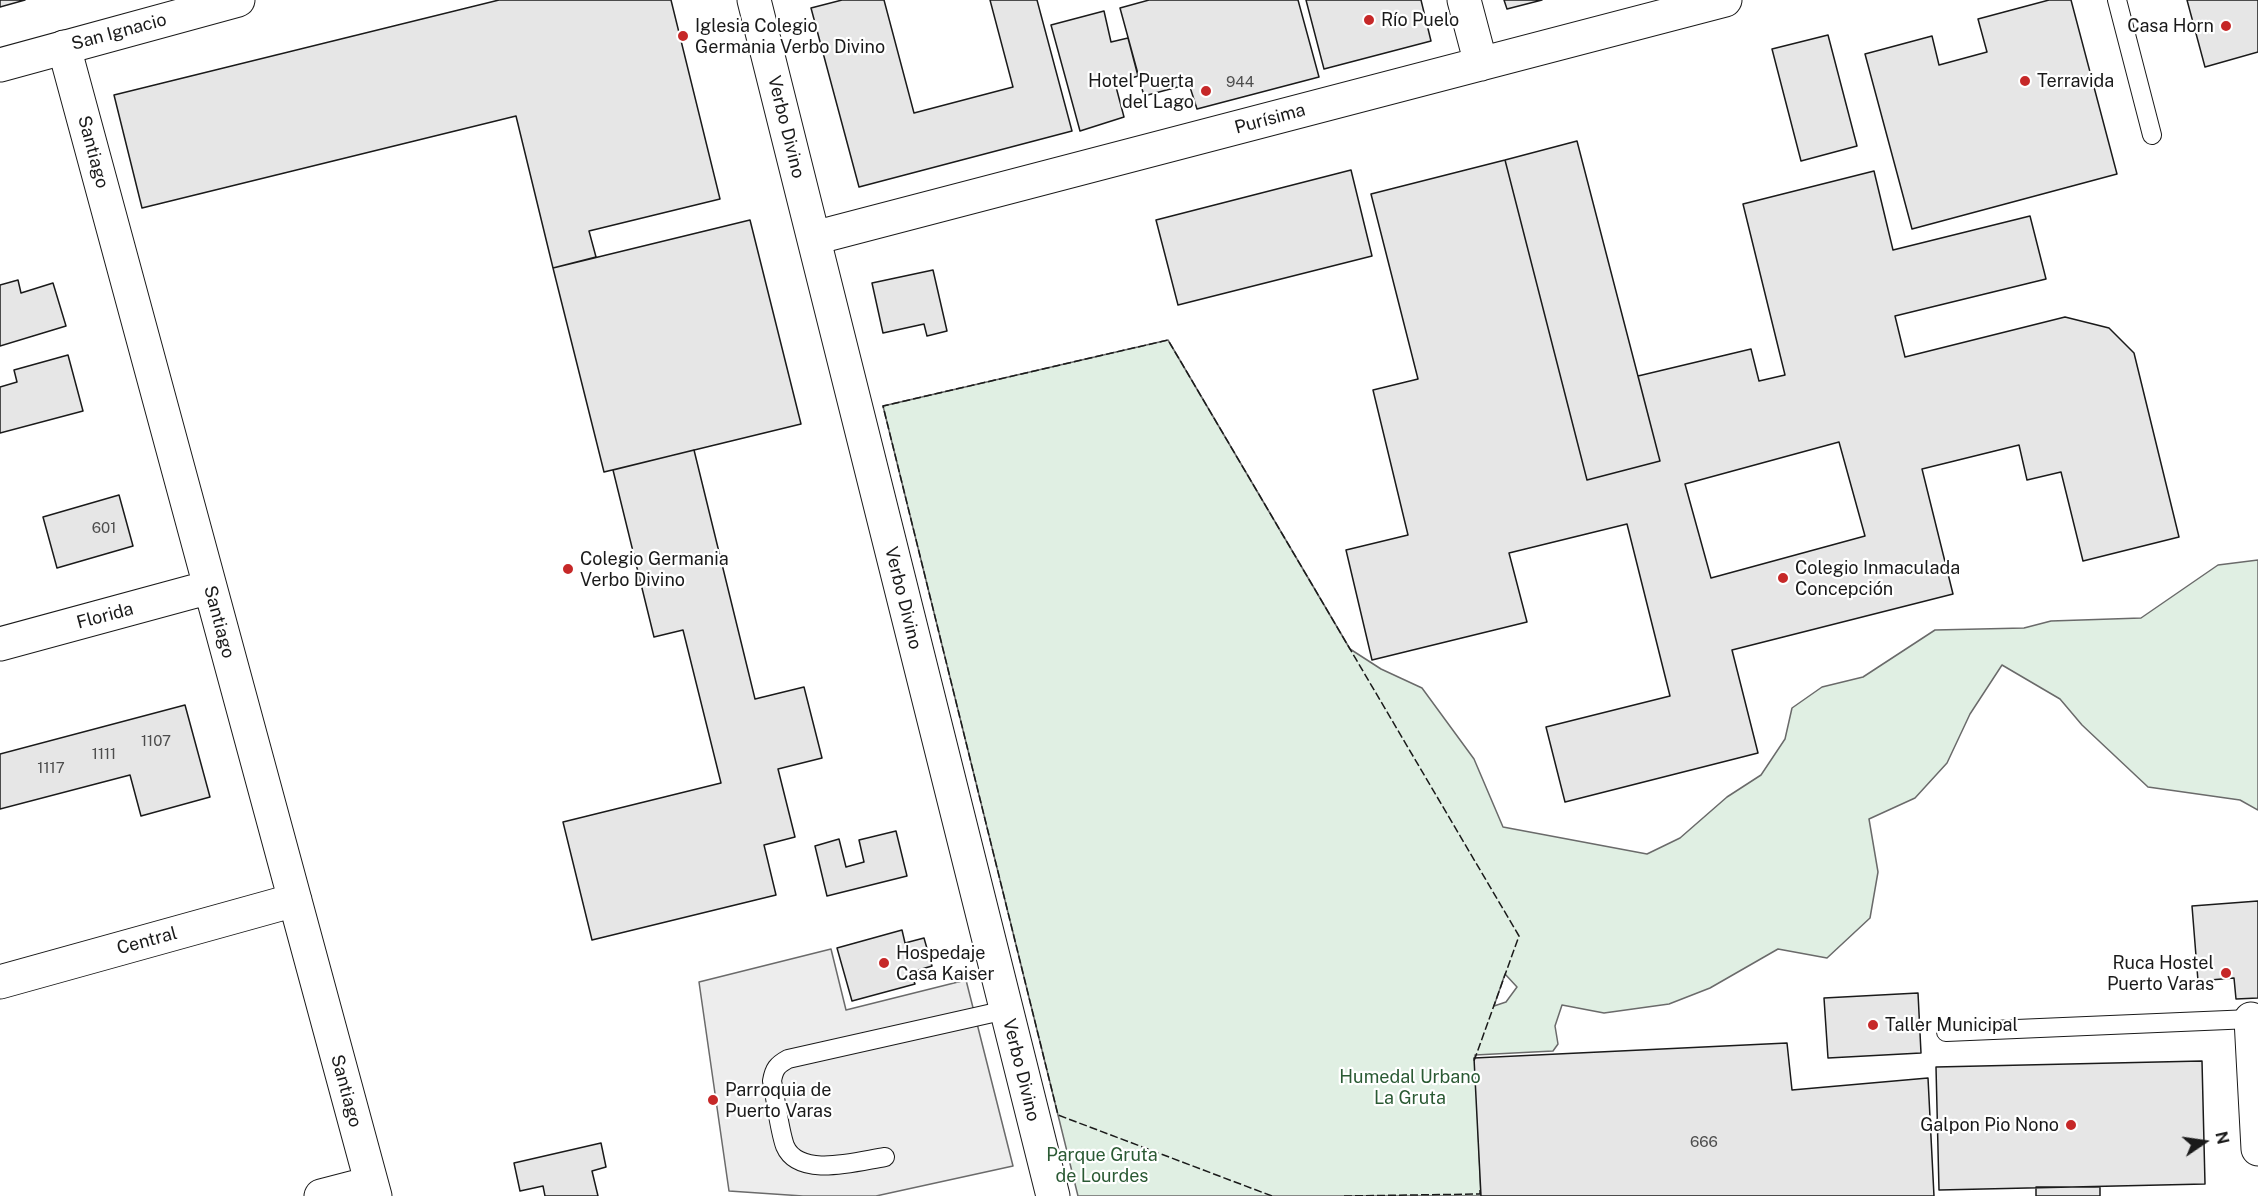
<!DOCTYPE html>
<meta charset="utf-8">
<style>
body{margin:0}
#map{position:relative;width:2258px;height:1196px;overflow:hidden;background:#fff;font-family:"Public Sans",sans-serif}
canvas{display:block}
.north{position:absolute;left:2174px;top:1112px;width:60px;height:60px;-webkit-text-stroke:4px #fff;paint-order:stroke;rotate:77deg;font-size:16px;font-weight:700;line-height:24px;text-align:center;color:#1a1a1a}
.north::after{content:'';display:block;margin:auto;width:21px;height:27px;background:#1a1a1a;clip-path:polygon(50% 0,100% 100%,50% 72%,0 100%)}
</style>
<div id="map">
<canvas width="2258" height="1196"></canvas>
<div class="north">N</div>
</div>
<script>
const ctx = document.querySelector('canvas').getContext('2d');
ctx.lineJoin = 'round';
function fillPath(path, color) {
  ctx.fillStyle = color;
  ctx.fill(path, 'evenodd');
}
function trace(path, color, width, dash) {
  ctx.strokeStyle = color;
  ctx.lineWidth = width;
  ctx.lineCap = dash ? 'butt' : 'round';
  ctx.setLineDash(dash || []);
  ctx.stroke(path);
}
function label(font, color, halo, rows, align = 'center') {
  ctx.font = font + ' "Public Sans",sans-serif';
  ctx.lineWidth = 4.5;
  ctx.setLineDash([]);
  ctx.textBaseline = 'middle';
  ctx.strokeStyle = halo;
  ctx.fillStyle = color;
  for (const [text, x, y, turn = 0] of rows) {
    ctx.save();
    ctx.translate(x, y);
    ctx.rotate((+turn || 0) * Math.PI / 180);
    ctx.textAlign = isNaN(turn) ? turn : align;
    if (halo) ctx.strokeText(text, 0, 0);
    ctx.fillText(text, 0, 0);
    ctx.restore();
  }
}
const green = new Path2D(`
 M1168,340L1350,649L1381,669L1422,688L1474,759L1503,827L1647,854L1680,838L1727,797L1761,775L1785,739L1792,708L1822,687L1863,677L1935,630L2024,628L2051,621L2141,618L2218,565L2258,560V810L2240,800L2148,787L2082,725L2060,699L2002,665L1970,714L1947,763L1915,798L1869,819L1878,872L1870,918L1827,958L1778,949L1710,988L1669,1004L1604,1013L1562,1005L1555,1026L1558,1044L1553,1051L1475,1055L1481,1196H1078L883,406ZM1505,974L1517,987L1506,1002L1494,1006Z`);
fillPath(green, '#e0efe3');
trace(green, '#6a6a6a', 1.5);
const parking = new Path2D(`
 M831,949L846,1010L966,980L1013,1166L876,1196H803L729,1191L699,982Z`);
fillPath(parking, '#ededed');
trace(parking, '#6a6a6a', 1.5);
const building = new Path2D(`
 M0,0H25L0,7Z
 M499,0H671L720,199L589,231L596,257L553,268L516,116L142,208L114,95Z
 M842,0H884L914,113L1013,87L990,0H1037L1072,131L859,187L811,8Z
 M1149,0H1298L1319,77L1197,109L1189,84L1144,96L1120,8Z
 M1306,0H1421L1431,41L1324,69Z
 M1504,0H1542L1507,9Z
 M2049,0H2071L2117,174L1912,229L1865,54L1932,36L1939,65L1987,52L1978,19Z
 M2187,0H2258V52L2205,67Z
 M1104,11L1111,42L1128,38L1138,76L1115,83L1124,117L1080,131L1051,25Z
 M1828,35L1857,146L1801,161L1772,49Z
 M1577,141L1660,461L1587,480L1505,160Z
 M1505,160L1587,480L1660,461L1638,376L1751,349L1759,381L1785,375L1743,204L1874,171L1893,250L2030,216L2046,279L1895,316L1905,357L2065,317L2109,328L2134,353L2179,537L2083,561L2061,472L2027,480L2019,445L1922,469L1953,594L1732,650L1758,753L1565,802L1546,727L1670,696L1627,524L1509,553L1527,622L1372,660L1346,550L1408,535L1373,390L1418,379L1371,194ZM1839,442L1865,536L1711,578L1685,484Z
 M1351,170L1372,256L1178,305L1156,220Z
 M750,220L801,424L604,472L553,268Z
 M933,270L947,331L927,336L924,324L883,333L872,283Z
 M18,280L21,293L53,283L66,326L0,346V285Z
 M68,355L83,411L0,433V387L17,382L14,370Z
 M694,450L755,699L804,687L822,758L778,769L795,837L764,845L776,895L592,940L563,822L721,783L683,630L654,637L613,470Z
 M119,495L133,546L57,568L43,517Z
 M185,705L210,797L141,816L130,775L0,809V754Z
 M896,831L907,876L827,896L815,846L839,839L846,867L864,862L859,840Z
 M2258,901V998L2236,999L2234,978L2198,981L2192,906Z
 M902,930L905,943L924,938L932,966L911,972L915,984L852,1001L837,948Z
 M1918,993L1921,1053L1828,1058L1824,998Z
 M1787,1043L1792,1090L1928,1078L1934,1196H1481L1474,1058Z
 M2202,1061L2205,1184L1939,1190L1936,1067Z
 M601,1143L606,1167L592,1171L598,1196H545L543,1186L520,1191L514,1163Z
 M2036,1187H2100V1196H2036Z`);
fillPath(building, '#e6e6e6');
trace(building, '#1a1a1a', 1.5);
const service = new Path2D(`
 M2117,0L2152,135
 M1946,1032L2251,1019
 M885,1157C858,1161 799,1179 785,1146C779,1129 776,1100 772,1081C774,1069 777,1065 788,1059L1006,1010`);
const minor = new Path2D(`
 M754,0L1053,1196
 M1464,0L1481,64
 M64,47L375,1196
 M814,238L1725,0
 M0,644L210,587
 M0,982L295,900
 M2251,1019L2258,1149
 M321,1196L371,1183`);
const tertiary = new Path2D(`
 M0,65L238,0`);
trace(service, '#1a1a1a', 20);
trace(minor, '#1a1a1a', 35);
trace(tertiary, '#1a1a1a', 35);
trace(service, '#fff', 18);
trace(minor, '#fff', 33);
trace(tertiary, '#fff', 33);
trace(new Path2D(`
 M1272,1196L1058,1115L883,406L1168,340L1519,936L1474,1061
 M1344,1196L1480,1194V1190`), '#1a1a1a', 1.5, [8, 3]);
for (const [x, y, r, color] of [
 [1369,20,6,"#c62828"],
 [2226,26,6,"#c62828"],
 [683,36,6,"#c62828"],
 [2025,81,6,"#c62828"],
 [1206,91,6,"#c62828"],
 [568,569,6,"#c62828"],
 [1783,578,6,"#c62828"],
 [884,963,6,"#c62828"],
 [2226,973,6,"#c62828"],
 [1873,1025,6,"#c62828"],
 [713,1100,6,"#c62828"],
 [2071,1125,6,"#c62828"]
]) {
  const dot = new Path2D();
  dot.arc(x, y, r, 0, 2 * Math.PI);
  ctx.fillStyle = color;
  ctx.fill(dot);
  trace(dot, '#fff', 2);
}
label('15px', '#4d4d4d', null, [
 ["944",1240,82],
 ["601",104,528],
 ["1107",156,741],
 ["1111",104,754],
 ["1117",51,768],
 ["666",1704,1142]
]);
label('18px', '#1a1a1a', '#fff', [
 ["Río Puelo",1381,20],
 ["Iglesia Colegio",695,26],
 ["Germania Verbo Divino",695,47],
 ["Casa Horn",2214,26,"right"],
 ["Hotel Puerta",1194,81,"right"],
 ["del Lago",1194,102,"right"],
 ["Terravida",2037,81],
 ["Colegio Germania",580,559],
 ["Verbo Divino",580,580],
 ["Colegio Inmaculada",1795,568],
 ["Concepción",1795,589],
 ["Hospedaje",896,953],
 ["Casa Kaiser",896,974],
 ["Ruca Hostel",2214,963,"right"],
 ["Puerto Varas",2214,984,"right"],
 ["Taller Municipal",1885,1025],
 ["Parroquia de",725,1090],
 ["Puerto Varas",725,1111],
 ["Galpon Pio Nono",2059,1125,"right"]
], 'left');
label('18px', '#1a1a1a', '#fff', [
 ["San Ignacio",119,32,-15],
 ["Purísima",1270,119,-15],
 ["Verbo Divino",786,127,76],
 ["Santiago",93,152,75],
 ["Verbo Divino",903,598,76],
 ["Florida",105,616,-15],
 ["Santiago",219,622,75],
 ["Central",147,941,-15],
 ["Verbo Divino",1021,1070,76],
 ["Santiago",346,1091,75]
]);
label('18px', '#2b5a34', '#fff', [
 ["Humedal Urbano",1410,1077],
 ["La Gruta",1410,1098],
 ["Parque Gruta",1102,1155],
 ["de Lourdes",1102,1176]
]);
</script>
